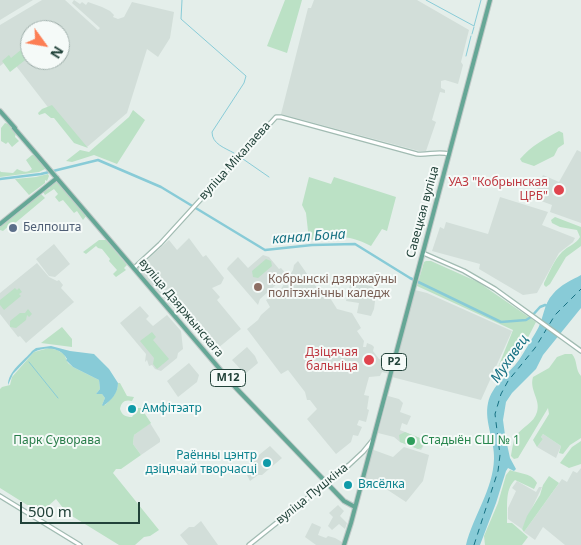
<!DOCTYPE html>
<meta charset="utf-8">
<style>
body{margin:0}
#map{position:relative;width:581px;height:545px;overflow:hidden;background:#e4eeea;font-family:"Noto Sans",sans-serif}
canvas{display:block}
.north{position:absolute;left:20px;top:20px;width:50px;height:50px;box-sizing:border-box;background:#f5faf8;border:1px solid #a0b0ac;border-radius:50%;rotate:122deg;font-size:14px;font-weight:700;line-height:20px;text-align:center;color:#214239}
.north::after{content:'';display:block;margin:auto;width:18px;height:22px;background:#fc7e54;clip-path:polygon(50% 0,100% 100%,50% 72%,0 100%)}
.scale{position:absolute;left:20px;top:502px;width:120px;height:22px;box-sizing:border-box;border:2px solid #214239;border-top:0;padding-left:6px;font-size:15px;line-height:18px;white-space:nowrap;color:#214239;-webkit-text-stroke:4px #f5faf8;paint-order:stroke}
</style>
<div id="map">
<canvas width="581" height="545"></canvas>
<div class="north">N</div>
<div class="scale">500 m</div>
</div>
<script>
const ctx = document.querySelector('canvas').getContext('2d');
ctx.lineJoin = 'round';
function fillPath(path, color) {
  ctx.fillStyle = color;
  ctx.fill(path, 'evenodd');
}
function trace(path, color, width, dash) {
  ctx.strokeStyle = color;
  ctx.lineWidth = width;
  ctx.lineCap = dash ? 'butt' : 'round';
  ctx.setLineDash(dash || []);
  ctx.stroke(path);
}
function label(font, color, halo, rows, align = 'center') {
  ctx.font = font + ' "Noto Sans",sans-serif';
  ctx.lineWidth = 4;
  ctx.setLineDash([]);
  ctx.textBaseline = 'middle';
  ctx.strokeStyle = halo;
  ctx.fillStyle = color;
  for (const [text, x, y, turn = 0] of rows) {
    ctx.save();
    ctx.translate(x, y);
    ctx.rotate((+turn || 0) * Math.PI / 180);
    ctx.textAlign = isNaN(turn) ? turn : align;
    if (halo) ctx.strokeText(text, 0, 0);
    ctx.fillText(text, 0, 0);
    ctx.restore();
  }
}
fillPath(new Path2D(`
 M0,0H33L0,20Z
 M42,0H65L98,30L100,28L72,3L74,0L80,4L82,2L86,5L88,2L102,7L110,11L114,15L113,17L118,19L124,17L132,2L174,12L170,38L158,57L147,49L127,113L87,147L74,141L10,58L0,66V25ZM30,30H60V60H30Z
 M314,0H417L469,30L461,62L463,65L458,84L445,80L441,81V88L445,90V93L440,92L432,120L436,122L426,151H419L281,114L308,8H311Z
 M577,150L581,152V223L550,212L552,205L533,198L543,175L559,182Z
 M500,197L548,212L542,225L575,238L573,242L559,253L537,293L523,295L479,269L480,264L432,251L440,227L444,229L446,222L488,234Z
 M189,238L203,257L206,255L224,278L221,284L212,288L220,297L217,300L241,329L212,353L190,326L194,324L188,318L185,320L137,269L169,240L177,250Z
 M54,244L70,264L55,277L49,276L36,259Z
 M263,255L269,257L279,269L281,268L287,275L260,299L258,305L227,269L228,267L238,257L248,268Z
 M298,261L324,298L327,293L337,309L352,313L361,328L357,331L364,341L363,347H366L367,343L372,345L374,347L373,351L379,359L391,363L389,374L382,372L380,376L369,377L364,395L369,396L367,409L369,410L366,422L359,420L357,425L362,427L358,436L353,435L351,442L336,454L307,419L317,409L310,400H307L305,392L288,370L281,374L247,329L258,320L261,315L270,307L266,300L281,289L293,270L294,265Z
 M37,263L49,277L57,281L59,280L63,285L61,288L74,302L26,343L20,336L18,337L0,314V293Z
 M360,283L373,287L376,294L374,309L371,316L357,313L359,303L346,301L350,285Z
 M415,290L427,293L512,331L481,400L392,377Z
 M140,306L149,316L146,319L153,326L167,315L181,331L183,349L178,353L177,358L161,371L155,369L152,365L149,366L147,360L145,362L146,354L120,323Z
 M247,347L255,356L258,363L245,374L232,360Z
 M189,363L199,375L197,382L178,397L167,381Z
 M388,396L399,399L403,403L400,412L411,416L407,425L402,423L400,430L425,440L426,442L421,450L400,442L394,437L378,433Z
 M150,423L160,439V442L141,455L133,444L134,435Z
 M543,434L561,446L556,458L537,447L543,439L541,437Z
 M270,446L282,458L262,475H258L250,481L247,475L254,469L249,463Z
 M404,447L429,455L423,481L406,502L377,483L364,480L371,449L393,457Z
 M581,468V545H565L543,527L535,540L524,532L562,479L567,482L573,471L577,473Z
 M517,481L536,492L539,487H542L522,529L508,519V508L516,491L512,488Z
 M338,505L344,511L340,516L347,523L345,529L339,524L332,530L328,526L333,517L329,513Z
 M201,521L218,545H188L180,535L189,527H194Z
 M312,523L321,527L318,535L326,538L328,536L335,538L342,542L341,545H316L305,537Z`), '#d2ded9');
fillPath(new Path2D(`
 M285,0H302L287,53L267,46Z
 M22,49L29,57L10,72L2,61L9,55L11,58Z
 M52,105L88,148L74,143L54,118H51L45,113L39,115L38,113L42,109Z
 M133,110L145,120L117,164L94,155L72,162L66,161L80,150L89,152L129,117Z
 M5,123L9,124L16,133L15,137L19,141L12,147L8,142L6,144L1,141V128Z
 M559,131L563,133L564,144L558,148L554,156L534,166L522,162L520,159C531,146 544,139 559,131Z
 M32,155H35L47,168L39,172L0,177V171L1,172L13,173L17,169C22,171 27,174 32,169L26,160Z
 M48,174L49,176L47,181L45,180V183L29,195L15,179L36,177Z
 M309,177L331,184L334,177L396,197L387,231L382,229L371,246C347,233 334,237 309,240L306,213L302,205Z
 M56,181L87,215L83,220L77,211L74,213L63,200L59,202L55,197L58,194L54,189L45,195L43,192L50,188L49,186Z
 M40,193L45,198L14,224L12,223L3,231L0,230V226L13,215L22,210Z
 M555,217L581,227V246L566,257L550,284L546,287L544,285V283C549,273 554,260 562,252C568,246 576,244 580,237L577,230L560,227L552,223L551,220Z
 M99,240H106L127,265L124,268L126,270L116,277L113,274L117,270L109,261L110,259L102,249L98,248L96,246L86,254L83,252Z
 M266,259L271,261L272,266L258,278L253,277L252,271Z
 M426,261H431L478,282L536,322L520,353L501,376L495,375L513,330L417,286L424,262Z
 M15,288L17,290L19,288L22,292L19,294L21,296L4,310L0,305V300Z
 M28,309L32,314L29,317L27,315L26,320L16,328L10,327V321L20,313H25Z
 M62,327L72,339V347L41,343Z
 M152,332L156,337L153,340L169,359L157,369L153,364L154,358L140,341Z
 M49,348L57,350L64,354L68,363L73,367L99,380L100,389L96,394H102L105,398L102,405H105C112,399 118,392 118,383H120L127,396L134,397L132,401C125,399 121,402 120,409C122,415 125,417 132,417L135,413L136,408H141L151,423L134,435L133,444L141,455L121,469H116L113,473L159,530L150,536L144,537L135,545H119L67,513L56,499L40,513L0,488V389L2,387L10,385L12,377L34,352Z
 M565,354H572C578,361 575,370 581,376V438L570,445L563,454L559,453L561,446L543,434L541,437L543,439L537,447L533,440L549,414L548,408L518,458L514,459L511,456C512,450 513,441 516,436C522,427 534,423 537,412C541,400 529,390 533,377L549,368L557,357Z
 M405,432L422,439L424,444L421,448L418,449L400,442L399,435Z
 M581,441V464L569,468L560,463L572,447Z
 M510,470C520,474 532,473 537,483L534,489L515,480C504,490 508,509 507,523H512L528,537L522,545H485L484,536L498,503L506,475Z
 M549,476L559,483L524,532L522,529L527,516L540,495L543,485Z`), '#bbe1c5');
fillPath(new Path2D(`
 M581,275V308L543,355L536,369L512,393L506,402L503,420L505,435L510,458L516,469L514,471L508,468L506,471L496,503L480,545H466C473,516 493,490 494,459C495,441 484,422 488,403C492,385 509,374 519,360C525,351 531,340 536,332C544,320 543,304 553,294C560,285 572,280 581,275Z
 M51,346L70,351L94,354L109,369L118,383C118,393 112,400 103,406L102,405L105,398L102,394H96L100,389L99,380L73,367L66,360L67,359C61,347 45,346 34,352L13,374L8,385C8,371 24,361 32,351L36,348Z`), '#88cbd7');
trace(new Path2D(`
 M182,0L181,19L246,76L244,83L212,132C212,144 225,148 234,153
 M426,0L474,26L481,0
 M472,34L474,27
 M466,56L471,36
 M243,159L269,177
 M29,362L58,398`), '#88cbd7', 1);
trace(new Path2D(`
 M0,179L41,174L98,160L161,187L265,250L312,245L355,244L410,278L501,322L526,320L531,317L540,307L545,305L548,306`), '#88cbd7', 2.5);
trace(new Path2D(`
 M474,545L498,471L500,455L495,414L501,394L508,381L535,348L555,315L581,289`), '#167183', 1, [6, 5]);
const secondary = new Path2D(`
 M423,253L464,271L495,289L581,351
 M134,268L160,244L276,117H281L417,154C428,155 438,151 449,154
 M0,496L80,545
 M249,545L349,465L363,452L372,441`);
const primary = new Path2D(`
 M0,111L15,128
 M14,128L236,388L344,501L355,507
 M0,224L57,178
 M344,545L351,523L490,0`);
trace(secondary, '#a1bbb2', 5.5);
trace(primary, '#c1cac8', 6);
trace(secondary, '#fff', 3);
trace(primary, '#65a796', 4);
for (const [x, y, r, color] of [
 [559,190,6,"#e0444e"],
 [13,228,5,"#5c6f8a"],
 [258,287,5,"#8d6e63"],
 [369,360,6,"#e0444e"],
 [132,409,5,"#0f9aa8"],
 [411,441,5,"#2e9e5b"],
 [267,463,5,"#0f9aa8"],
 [348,485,5,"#0f9aa8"]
]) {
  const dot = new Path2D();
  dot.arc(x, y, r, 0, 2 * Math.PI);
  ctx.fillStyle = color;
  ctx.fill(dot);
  trace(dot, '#f5faf8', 2);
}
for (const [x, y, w] of [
 [394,362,25],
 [228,378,35]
]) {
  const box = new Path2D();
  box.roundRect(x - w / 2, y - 8.5, w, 17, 4);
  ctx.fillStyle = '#f5faf8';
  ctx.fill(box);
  trace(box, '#214239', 1);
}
label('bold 11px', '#214239', null, [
 ["Р2",394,362],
 ["М12",228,378]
]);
label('12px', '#214239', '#f5faf8', [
 ["вуліца Мікалаева",235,161,-48],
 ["Савецкая вуліца",423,212,-75],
 ["вуліца Дзяржынскага",181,308,50],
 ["вуліца Пушкіна",312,494,-39]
]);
label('12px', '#be3a42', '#f5faf8', [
 ["УАЗ \"Кобрынская",548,183],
 ["ЦРБ\"",548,197],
 ["Дзіцячая",358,353],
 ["бальніца",358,367]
], 'right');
label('12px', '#4e5e75', '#f5faf8', [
 ["Белпошта",23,228]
], 'left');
label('12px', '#785e54', '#f5faf8', [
 ["Кобрынскі дзяржаўны",268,280],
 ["політэхнічны каледж",268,294]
], 'left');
label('12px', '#0d838f', '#f5faf8', [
 ["Амфітэатр",142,409],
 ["Раённы цэнтр",257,456,"right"],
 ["дзіцячай творчасці",257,470,"right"],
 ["Вясёлка",358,485]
], 'left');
label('12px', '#287c49', '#f5faf8', [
 ["Парк Суворава",57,441]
]);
label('12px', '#27864d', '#f5faf8', [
 ["Стадыён СШ № 1",421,441]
], 'left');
label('italic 14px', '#167183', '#f5faf8', [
 ["канал Бона",309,237,-4],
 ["Мухавец",510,359,-55]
]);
</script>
